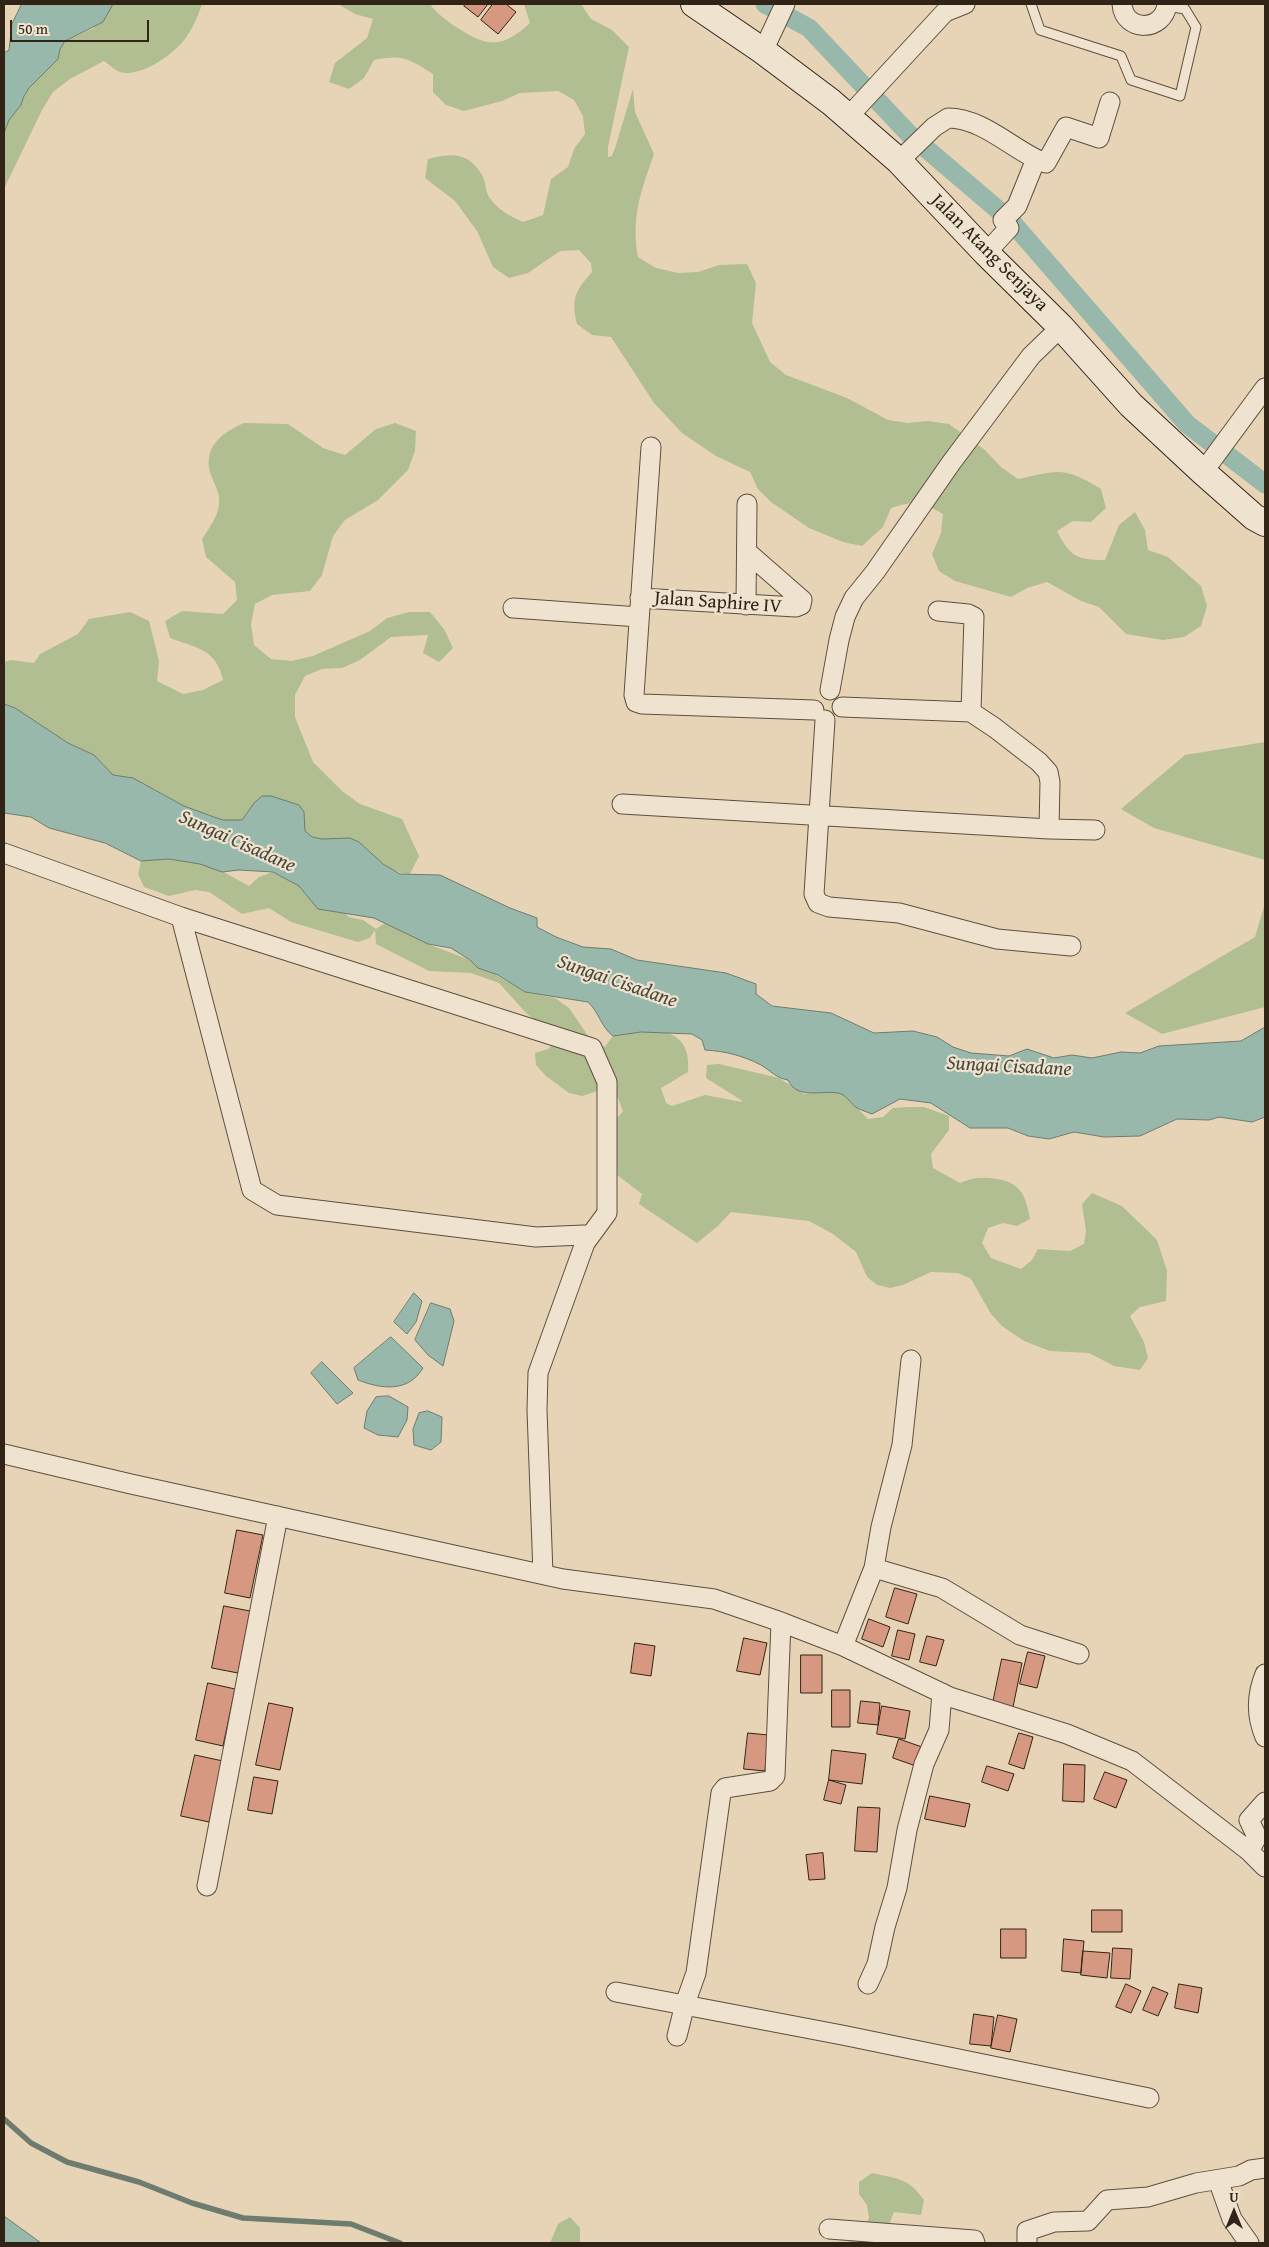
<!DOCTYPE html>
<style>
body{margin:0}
#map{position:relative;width:1269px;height:2247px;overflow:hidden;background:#e7d4b6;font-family:"Gentium Book Plus",serif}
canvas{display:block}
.frame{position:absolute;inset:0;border:5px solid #312316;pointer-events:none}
.north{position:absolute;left:1209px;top:2187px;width:50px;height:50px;-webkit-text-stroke:4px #efe3d0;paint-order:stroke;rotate:0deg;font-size:14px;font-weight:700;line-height:20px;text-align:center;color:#312316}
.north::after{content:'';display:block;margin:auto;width:18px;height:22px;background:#312316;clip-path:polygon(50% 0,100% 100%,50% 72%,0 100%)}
.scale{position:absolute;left:10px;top:20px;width:139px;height:22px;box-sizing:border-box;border:2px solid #312316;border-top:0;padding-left:6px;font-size:15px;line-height:18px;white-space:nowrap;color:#312316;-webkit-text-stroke:4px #efe3d0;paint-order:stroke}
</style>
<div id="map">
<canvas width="1269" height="2247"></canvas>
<div class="frame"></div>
<div class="north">U</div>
<div class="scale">50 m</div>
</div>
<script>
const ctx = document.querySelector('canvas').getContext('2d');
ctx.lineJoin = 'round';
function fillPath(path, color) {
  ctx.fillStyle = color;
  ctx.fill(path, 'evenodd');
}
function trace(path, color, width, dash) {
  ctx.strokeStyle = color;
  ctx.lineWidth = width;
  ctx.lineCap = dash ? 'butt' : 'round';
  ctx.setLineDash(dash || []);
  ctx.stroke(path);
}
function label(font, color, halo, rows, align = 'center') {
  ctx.font = font + ' "Gentium Book Plus",serif';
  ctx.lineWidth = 4.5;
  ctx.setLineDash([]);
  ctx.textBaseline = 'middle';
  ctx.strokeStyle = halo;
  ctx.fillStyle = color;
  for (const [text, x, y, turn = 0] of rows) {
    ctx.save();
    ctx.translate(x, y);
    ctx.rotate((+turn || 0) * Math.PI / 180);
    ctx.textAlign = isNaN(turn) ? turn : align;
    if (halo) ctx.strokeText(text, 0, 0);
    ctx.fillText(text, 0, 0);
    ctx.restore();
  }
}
fillPath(new Path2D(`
 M111,4H202C198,16 193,28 185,39C173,55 140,78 120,72C114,70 109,64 104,61L70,79L53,92L42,110L4,189V133L9,120L21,105L24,96L29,88L65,41L94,28Z
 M338,4H430C436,13 444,18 453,25C485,46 500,51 530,23L524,4H581L591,19L612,30L629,47L608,147V157L612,156L615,148L633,89L635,112L654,154C641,191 631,217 638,257L656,268L678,273L698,272L719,265L747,264L756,283L752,323L770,362L786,375L847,398L888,420L908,423L928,421L949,424L985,450L1001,467L1018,479C1059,470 1064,466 1101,489L1106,508L1091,522L1073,521L1057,531C1070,556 1076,560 1105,560L1119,525L1135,512L1145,530L1148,550L1168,557L1201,586L1207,606L1201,626L1184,637L1163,640L1126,634L1099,607L1081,601L1047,582L1027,588L1011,597L955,581L939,571L932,554L941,533L943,514C922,502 914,500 891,508L883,527L862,546L843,542L809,528L771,502L758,489L750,472L716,456L682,433L654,403L611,337L592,335L577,324C571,299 575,291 592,272L591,263L579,250L560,251L528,273L509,278L493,267L477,231L455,201L425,178L428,159C452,153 468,152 482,175C486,181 485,190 489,197C498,210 510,216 523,222L543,215L551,179L568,167L574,149L585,134L583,116L574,100L558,91L520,93L502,101L464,111L446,105L433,92V74C409,59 403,54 374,60L364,78L349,89L329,82L335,63L367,38L373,19L355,14Z
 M244,423L288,424L323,448L345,455L376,429L395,423L416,431L415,451L408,470L378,500L345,520L333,536L322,575L310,591L272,595L255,604L251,624L254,645L271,659L291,661L313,656L370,631L387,618L409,612H430L444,629L453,648L439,662L423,653L428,635L391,637L360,660L342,668L322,669L305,676L295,695V717L313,762L342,791L360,804L402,819L419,856L410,874C389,873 374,856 359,842L310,843L254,803L242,820H223L203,814L184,806L152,788L113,775L94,755L68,743L15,708L4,704V662L11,660L34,663L40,654L78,634L89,619L130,612L149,621L159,661L157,681L183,694L203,690L223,680C216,649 197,648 170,638L165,621L182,611L223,614L237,600L235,582L206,557L202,539C209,528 217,518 219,505C221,491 211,480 209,468C206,444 224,432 244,423Z
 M1265,742V860L1154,828L1121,809L1185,755Z
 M153,853L209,864L249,886L259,877L273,872L327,898L349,917L363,920L376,929L388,921L428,944L470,960L525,992L555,998L569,1008L591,1040L605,1047C608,1043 611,1037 615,1035C624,1030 632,1030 642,1030C672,1030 691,1038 688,1072L661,1088L666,1103L672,1106L705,1095L742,1102L741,1100L706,1078L707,1065L719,1064L779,1078L804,1094L834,1090L850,1094L857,1108L868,1119L883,1117L893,1108L908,1107H924L949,1116V1130L931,1154L933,1168L960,1183C971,1178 978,1177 990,1178C1019,1181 1025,1191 1030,1219L1017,1226L1003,1223L988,1228L982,1243L991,1258L1021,1269L1032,1260L1038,1249L1070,1251L1084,1244L1086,1231L1082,1204L1092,1193L1122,1206L1157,1240L1167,1271L1166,1301L1140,1307L1130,1316L1144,1342L1148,1358L1140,1370L1114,1366L1089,1353L1050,1351L1024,1341L1002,1326L991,1314L971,1279L958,1273L931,1272L903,1285L890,1288L877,1285L867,1277L856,1252L833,1234L809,1221L731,1212L718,1226L697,1243L639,1204L642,1194L612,1171L604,1134L623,1111L618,1098L607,1088L582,1096L569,1093L546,1076L536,1065L535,1053L548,1049L559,1038L527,1014L499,983L471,973L429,971L376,944L375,930L370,938L358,942L291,922L269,908L242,914L209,892L195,890L169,896L144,887L138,874L141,861Z
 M1265,903V1007L1162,1034L1125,1013L1255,937Z
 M872,2173C897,2179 908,2177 924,2200L921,2215L894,2212L889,2225L930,2243H849V2234L863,2229L869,2218L867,2205L859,2194V2182Z
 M570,2217L580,2228V2243H550L558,2224Z`), '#b1be92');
const water = new Path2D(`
 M22,4H113L103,22L65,41L60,49L58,59L29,88L24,96L21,105L9,120L4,133V53L9,50L12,24Z
 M4,704L15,708L68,743L94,755L113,775L133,778L184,806L214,817L223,820H242L254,803L262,796H271L299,805L304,812L305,831L312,837L322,839L350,838L359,842L383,864L400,874L440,875L510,908L537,918V927L556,937L583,947L611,949L637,960L726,973L756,984V994L772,1006L831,1013L874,1033L913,1031L937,1037L953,1047L971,1053L1009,1056L1027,1049L1054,1058L1072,1055L1092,1058L1121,1052L1140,1053L1159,1046L1241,1041L1265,1027V1117L1252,1122L1219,1117L1209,1120L1177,1119L1140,1136L1104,1137L1074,1132L1049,1139L1028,1136L1008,1128H970L931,1103L900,1099L872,1114C867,1112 861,1110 857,1108C850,1103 846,1094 838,1093C821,1090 797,1100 788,1080C776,1078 771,1071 761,1065C744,1056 725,1051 705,1050L702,1040L692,1034L641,1032L613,1036C601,1027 599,1012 588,1002L525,992L498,975L478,968L470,960L451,948L428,944L374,918L318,909L299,886L273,872L239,870L222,872L200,864L169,859L141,861L105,843L49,828L31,817L4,813Z
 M414,1293L422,1301L416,1322L407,1334L394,1322Z
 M431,1303L450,1309L454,1321L443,1366L428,1355L415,1340Z
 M391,1337L423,1368C408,1393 381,1389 358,1380L354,1368Z
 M322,1362L353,1393L337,1404L311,1373Z
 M389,1396L408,1407L407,1420L398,1437L378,1435L364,1428L367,1411L376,1397Z
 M428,1411L442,1417L441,1442L431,1450L414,1445L413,1429L419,1413Z
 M4,2216L41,2243H4Z`);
fillPath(water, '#97b8ab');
trace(water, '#6e7c6f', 1);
trace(new Path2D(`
 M4,2119L31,2143L67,2162L139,2182L192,2203L243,2218L351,2224L400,2243`), '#6e7c6f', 5.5);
trace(new Path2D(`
 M765,4L809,28L909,134L1010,220L1187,424L1265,484`), '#97b8ab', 19);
const building = new Path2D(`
 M466,4H488L478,17L464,6Z
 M493,4H506L516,12L498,34L481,20Z
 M237,1530L263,1535L250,1598L225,1593Z
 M895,1588L917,1594L908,1624L886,1617Z
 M224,1606L250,1611L238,1673L212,1668Z
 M869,1619L890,1627L883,1647L862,1639Z
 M898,1630L915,1634L909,1660L892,1656Z
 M927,1636L944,1640L936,1666L920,1662Z
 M744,1638L767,1643L760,1675L737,1671Z
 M635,1643L655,1646L651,1676L631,1673Z
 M1028,1652L1045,1656L1037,1688L1020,1684Z
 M801,1655H822V1693H801Z
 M1002,1659L1022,1663L1013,1707L993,1703Z
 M208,1683L235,1689L223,1746L196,1740Z
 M832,1690H850V1727H832Z
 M861,1701L880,1703L878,1725L858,1723Z
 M269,1703L293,1708L280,1770L256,1765Z
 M882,1706L910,1711L905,1739L877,1734Z
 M748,1733L768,1735L765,1771L744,1769Z
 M1019,1733L1033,1737L1024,1769L1009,1764Z
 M899,1739L922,1747L916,1766L893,1758Z
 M832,1750L866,1754L862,1784L829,1780Z
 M195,1755L223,1761L209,1822L181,1816Z
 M1064,1764L1085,1765L1084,1802L1063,1801Z
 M987,1766L1014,1774L1008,1791L982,1782Z
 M1105,1772L1127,1780L1116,1808L1094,1799Z
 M254,1777L278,1781L272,1814L248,1810Z
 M829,1780L846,1785L841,1804L824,1800Z
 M930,1796L970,1804L965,1827L925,1819Z
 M858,1807L880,1808L877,1852L855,1851Z
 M823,1853L825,1879L809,1880L806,1855Z
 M1092,1910H1122V1932H1092Z
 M1001,1929H1026V1958H1001Z
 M1064,1939L1084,1941L1081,1973L1062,1971Z
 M1113,1948L1132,1949L1130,1979L1111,1978Z
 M1083,1951L1110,1953L1107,1978L1081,1975Z
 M1126,1984L1141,1991L1131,2013L1116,2007Z
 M1179,1984L1202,1988L1198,2013L1175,2008Z
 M1153,1987L1168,1993L1158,2016L1143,2010Z
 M974,2014L994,2017L991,2046L970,2044Z
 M998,2015L1017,2019L1010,2052L991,2048Z`);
fillPath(building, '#d69880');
trace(building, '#312316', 1);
const service = new Path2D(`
 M1031,4L1040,30L1121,56L1131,80L1180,96L1196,27L1185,9L1167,6`);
const minor = new Path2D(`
 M1122,4C1124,33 1164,32 1167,4
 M763,51L785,4
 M848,117L945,12L965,4
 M899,161L934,127L948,118C980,118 1008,145 1036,159
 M986,253L1009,228L1003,220L1017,206L1036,159L1046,163L1066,127L1099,138L1110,102
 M651,447L634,695L636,702L642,704L814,710
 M1203,472L1265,388
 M640,598L796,607L801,605L802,600L747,552
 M746,605L747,504
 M513,608L639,617
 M938,611L968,614L974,617L971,712
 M830,690L839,640L845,617L854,598L875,572L951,463L1031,356L1061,327
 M825,720L814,894L818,903L829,907L899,913L997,939L1071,946
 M622,804L1049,829L1050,782L1048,772L1039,762L995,728L971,712L842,707
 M1049,829L1095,830
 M4,853L181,917L252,1190L277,1205L536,1237L584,1235L585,1243L538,1373L537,1410L543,1574
 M181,917L592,1048L607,1082V1213L585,1243
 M4,1454L131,1484L563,1579L714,1599L781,1622L843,1646L950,1697L1067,1734L1132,1761L1249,1851L1265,1867
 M874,1568L942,1588L1020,1635L1079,1654
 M843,1646L874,1568L881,1527L902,1445L911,1360
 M1265,1674C1256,1696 1256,1716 1265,1737
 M1249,1851L1257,1837L1249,1820L1265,1802
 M207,1886L278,1516
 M868,1984L877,1964L885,1927L897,1888L907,1830L924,1764L939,1730L942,1693
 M616,1992L842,2035L1149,2098
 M677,2036L685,2004L696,1973L721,1793L725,1788L770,1781L775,1776L781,1622
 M1218,2180L1232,2219L1249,2243
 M829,2229L974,2240L975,2243
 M1027,2243V2231L1054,2222L1088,2221L1107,2200L1148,2197L1196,2183L1239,2176L1251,2170L1265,2168`);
const secondary = new Path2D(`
 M694,4L763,51L831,102L899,161L986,253L1061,327L1131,405L1203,472L1254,517L1265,523`);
trace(service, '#5e4f3e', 11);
trace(minor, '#5e4f3e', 21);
trace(secondary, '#312316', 28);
trace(service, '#efe3d0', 9);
trace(minor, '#efe3d0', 19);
trace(secondary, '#efe3d0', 26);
label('19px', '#312316', '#efe3d0', [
 ["Jalan Atang Senjaya",989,253,45],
 ["Jalan Saphire IV",718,603,4]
]);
label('italic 20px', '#4a483b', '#efe3d0', [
 ["Sungai Cisadane",237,842,24],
 ["Sungai Cisadane",617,982,19],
 ["Sungai Cisadane",1009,1067,3]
]);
</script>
